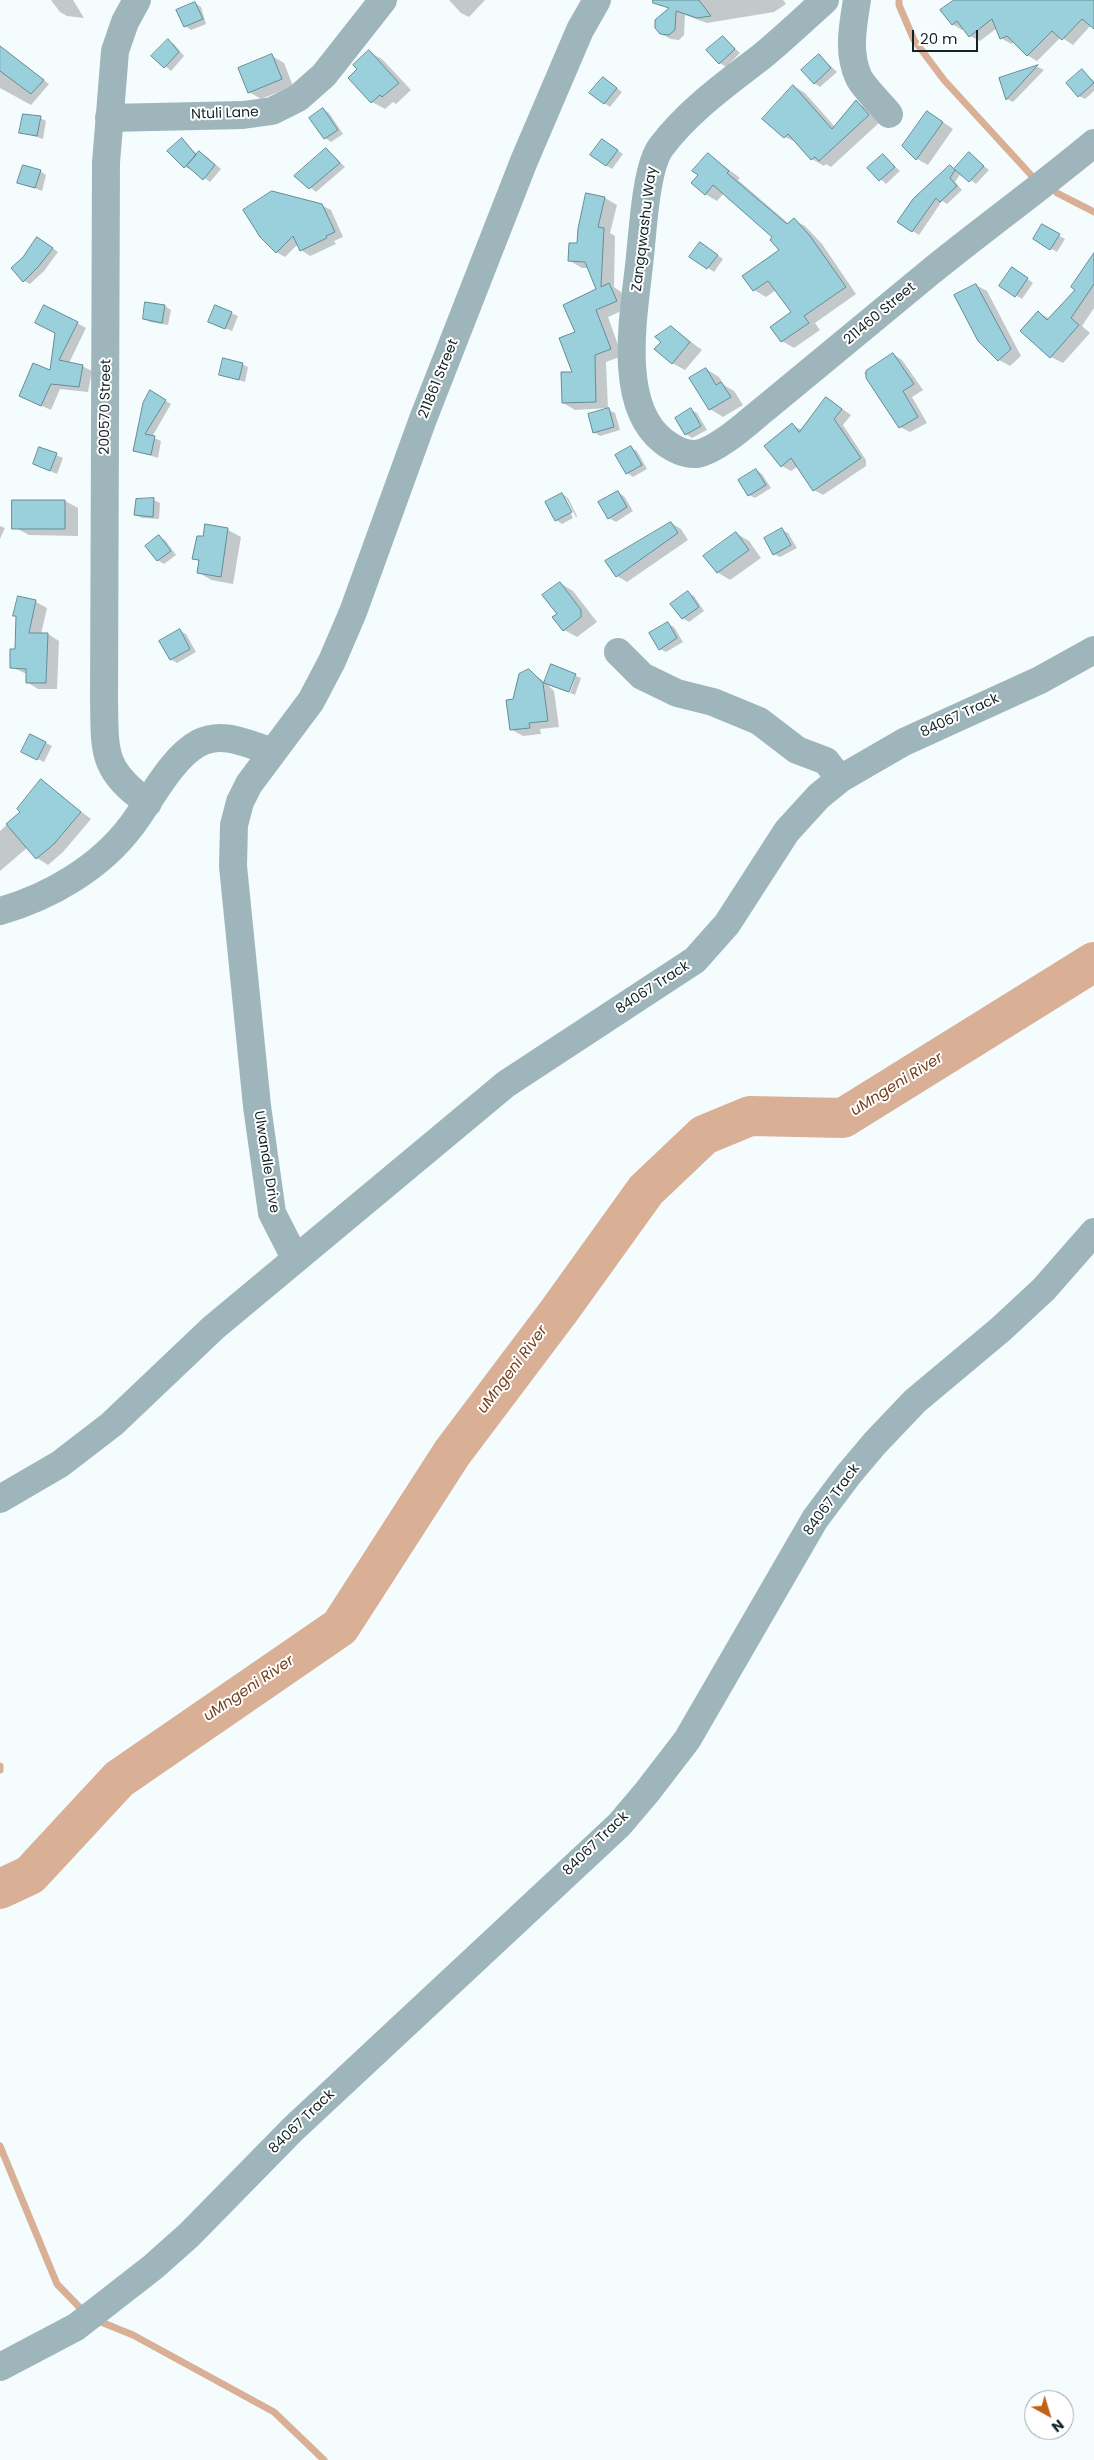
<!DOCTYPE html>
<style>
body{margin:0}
#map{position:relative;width:1094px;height:2460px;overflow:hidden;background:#f4fcfe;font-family:Poppins,sans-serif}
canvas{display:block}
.north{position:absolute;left:1024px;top:2390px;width:50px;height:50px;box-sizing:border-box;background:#fff;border:1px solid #a0a7a8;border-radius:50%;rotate:141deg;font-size:14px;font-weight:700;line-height:20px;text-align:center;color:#122326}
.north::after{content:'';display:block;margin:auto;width:18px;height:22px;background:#bf6117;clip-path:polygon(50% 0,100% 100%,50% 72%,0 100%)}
.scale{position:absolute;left:912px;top:30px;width:66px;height:22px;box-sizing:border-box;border:2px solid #122326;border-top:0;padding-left:6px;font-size:15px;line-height:18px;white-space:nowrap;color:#122326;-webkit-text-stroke:4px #fff;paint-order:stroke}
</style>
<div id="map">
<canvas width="1094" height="2460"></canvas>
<div class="north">N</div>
<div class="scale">20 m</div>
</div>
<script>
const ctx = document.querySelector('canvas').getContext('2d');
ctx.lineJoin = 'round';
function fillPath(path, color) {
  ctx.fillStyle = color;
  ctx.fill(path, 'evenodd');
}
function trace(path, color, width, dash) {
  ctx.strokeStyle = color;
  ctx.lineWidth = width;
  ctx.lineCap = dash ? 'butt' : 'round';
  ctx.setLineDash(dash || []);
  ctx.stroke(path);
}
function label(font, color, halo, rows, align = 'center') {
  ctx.font = font + ' Poppins,sans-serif';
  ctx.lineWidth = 4;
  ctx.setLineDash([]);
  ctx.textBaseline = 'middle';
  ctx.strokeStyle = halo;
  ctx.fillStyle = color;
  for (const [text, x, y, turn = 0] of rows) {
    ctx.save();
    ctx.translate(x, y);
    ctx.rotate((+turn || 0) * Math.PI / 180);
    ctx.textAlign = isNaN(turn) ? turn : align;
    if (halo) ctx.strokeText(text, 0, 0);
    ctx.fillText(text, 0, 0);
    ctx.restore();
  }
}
fillPath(new Path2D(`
 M51,0H73L84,18L67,16L60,12Z
 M449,0H485L469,17L461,13Z
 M661,0H783L786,4L774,12L707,23L685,15L684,35L679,40L671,39L661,34L671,8Z
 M956,0H1094V27L1091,25L1073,45L1061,37L1037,61L1027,55L1015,42L1011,44L1001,38L997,28L980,41L970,36L964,28L962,30L952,24Z
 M195,3L201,7L206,24L191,30L185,26Z
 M723,37L740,53L726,67L720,63Z
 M168,41L174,44L184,56L171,71L153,56Z
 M369,52L382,59L411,90L396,104L393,102L385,109L372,102L359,69Z
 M819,55L837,72L820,87L814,83Z
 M12,56L49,84L31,105L0,88V60Z
 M272,56L284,63L293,86L261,99L249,92Z
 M1038,67L1044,70L1013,102L1007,99L1000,79Z
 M1082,71L1094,81V91L1085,99L1079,96Z
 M609,82L622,92L610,107L604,103Z
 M794,86L805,93L835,127L856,102L868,109L880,122L831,167L826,164L824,166L812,159L798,143L785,137L764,119Z
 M323,109L329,113L343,134L331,142L325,138L311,118Z
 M928,112L953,129L928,165L917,159L903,146Z
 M40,118L46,121L43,139L21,132Z
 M182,140L198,155L200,153L206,156L221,169L210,182L192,169L191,170L185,167Z
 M609,144L623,154L612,169L606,165Z
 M327,149L345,167L316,192L296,176Z
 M708,154L740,178L738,180L789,224L794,220L805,226L822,244L856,294L815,323L820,330L794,348L782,341L772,327L793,312L776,290L766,297L754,290L781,250L774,237L724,193L717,201L705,194L700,175Z
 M969,154L989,170L976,184L961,173L955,182L962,190L947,204L942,201L919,235L899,222L950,167L955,170Z
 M883,155L900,171L886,184L869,168Z
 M40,171L46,175L42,191L19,182Z
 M587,194L605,198L617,205L610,233L615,236L614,287L621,292L628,308L608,317L622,356L606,362L608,408L575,410L563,403L574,373L576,333L598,289L589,268H582L570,261L579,245Z
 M321,205L331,210L343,237L334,241L336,244L310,256L301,250L298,244L285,257L276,252Z
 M1042,226L1065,239L1057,252L1034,239Z
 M44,242L58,252L44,271L30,284L24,281Z
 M706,247L723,259L714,272L691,256Z
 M1018,272L1033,283L1022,299L1001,286Z
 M1094,275V308L1082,326L1090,333L1063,363L1051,357L1021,330L1038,312L1050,319Z
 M976,285L987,291L1021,356L1010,366L999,360L978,340Z
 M146,303L165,306L171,310L168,325L150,322L144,319Z
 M216,306L238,316L232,331L216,325Z
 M77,323L86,328L69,363L82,366L92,371L88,392L60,389L51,410L20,396L51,372Z
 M671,327L702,350L685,370L672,363L663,341Z
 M893,354L902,360L923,390L912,397L927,423L910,432L900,427L864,373Z
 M242,364L248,367L245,382L220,374Z
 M706,369L719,377L724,385L734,391L743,405L723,417L710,409Z
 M150,392L171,404L152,437L161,441L158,458L134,450Z
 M827,398L851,415L843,425L866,460V466L823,495L814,490L798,466L791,471L782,466L792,425L802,430Z
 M609,410L615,413L620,430L600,436L594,432Z
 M691,410L697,413L707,430L692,438L686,434L676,418Z
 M40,448L63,458L57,474L34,464Z
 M631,448L637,451L647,469L633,477L627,473Z
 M756,470L762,474L771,488L755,498L749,495Z
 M618,493L624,496L633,511L616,522L609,518Z
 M562,494L568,498L577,516L576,517L566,498H563L573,518L562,524L556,520Z
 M154,500L160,503L159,519L142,518L135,515Z
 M65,501L78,508V536L29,535L16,528Z
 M671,523L681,529L688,540L627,582L617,576Z
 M0,526L5,528L0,539Z
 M228,530L241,537L233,584L211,580L198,572L200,562L194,558L204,537Z
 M782,530L788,533L797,548L780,557L774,554Z
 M736,533L749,541L761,558L730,580L717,572Z
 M159,537L165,540L176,555L164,564L157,560Z
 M560,583L573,591L597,622L577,637L564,630L558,614Z
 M688,593L694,596L704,611L689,622L682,618Z
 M36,602L47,608L41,634H48L59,641L57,689H38L27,682V674L11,667L16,650L17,617Z
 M668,624L674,627L683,642L666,652L660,649Z
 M180,631L186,634L196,652L177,663L170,659Z
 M529,671L545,682L574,674L567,692L548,685L554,691L559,727L540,729L541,734L523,736L512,730L514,700Z
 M576,676L581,678L575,695L570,693Z
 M30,735L52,746L44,762L29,755Z
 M41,781L91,819L63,852L48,865L37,858L28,847L0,871V831L21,812Z`), '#0003');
trace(new Path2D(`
 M899,0V5L914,40L944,80L1031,175
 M1057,193L1094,212
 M0,1766V1770
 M0,2146L57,2284L85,2313
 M96,2320L133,2335L274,2412L324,2460`), '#d9af96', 7);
trace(new Path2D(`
 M0,1889L30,1875L119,1779L340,1627L452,1453L559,1311L646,1190L704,1135L750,1116L843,1118L1094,962`), '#d9af96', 40);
const building = new Path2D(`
 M653,0H699L711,16L697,18L676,11L675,30L669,35L660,34L655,28V20L669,8L653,3Z
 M954,0H1094V29L1082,19L1062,40L1052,31L1027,56L1007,36L1000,39L992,19L969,37L957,21L952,25L940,10Z
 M195,2L203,19L184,27L176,10Z
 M723,36L735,49L719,64L706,50Z
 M168,39L179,52L164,68L151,56Z
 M0,46L44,80L31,94L0,71Z
 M369,50L399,83L382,97L380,95L371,103L348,78L357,69L353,65Z
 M272,54L282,79L248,93L238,68Z
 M819,54L831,68L814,84L801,70Z
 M1038,65L1006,100L999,78Z
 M1082,69L1094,83L1078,97L1066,83Z
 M603,77L617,88L604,104L589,93Z
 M793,85L832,129L856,100L869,115L819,161L815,157L811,160L788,134L784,138L762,119Z
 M323,108L338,130L324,139L309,118Z
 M927,111L943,122L916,160L902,146Z
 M23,114L41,116L37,136L19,133Z
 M182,138L196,155L184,168L167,151Z
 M602,139L618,150L606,166L590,155Z
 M326,148L340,163L309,189L294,176Z
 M199,151L215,165L203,180L187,166Z
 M969,152L984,166L969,182L954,169Z
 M708,153L729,171L727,173L787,224L794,218L810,236L846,287L804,316L809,323L781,342L770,327L791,312L768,281L753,291L742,276L779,250L770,240L772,237L713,185L705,195L691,183L698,175L692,171Z
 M883,154L895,167L879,181L867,168Z
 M23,165L41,170L35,188L17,183Z
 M950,165L955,170L950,178L957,186L940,202L936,198L912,232L897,222L913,199Z
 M272,191L322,204L335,232L326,236L327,238L300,251L293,236L276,253L260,237L243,210Z
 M586,193L605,197L598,227L604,228L601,287L609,283L617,301L596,310L611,349L595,355L596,402L562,403L561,372H572L559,338L575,332L563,305L596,289L585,262L568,261L569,243H577L578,229Z
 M1042,224L1060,234L1050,250L1033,239Z
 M37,237L53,248L38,267L23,282L11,268L23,257Z
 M700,242L718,255L707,269L689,257Z
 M1094,253V284L1071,318L1079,325L1050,358L1020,331L1038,311L1047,320L1075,290L1071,287Z
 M1012,267L1028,278L1015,297L999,286Z
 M976,284L1011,349L998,361L978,341L954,295Z
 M145,302L165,305L162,323L143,319Z
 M44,305L78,322L59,360L83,365L79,387L51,384L41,406L19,396L33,363L50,370L55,333L35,323Z
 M215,305L232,312L225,329L208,322Z
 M671,326L690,342L672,364L654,349L661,342L655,337Z
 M893,353L914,384L903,391L918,417L899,428L866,378V371Z
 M223,358L243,363L239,380L219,375Z
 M706,368L716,385L721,382L731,397L709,410L689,378Z
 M150,390L166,400L145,434L155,436L151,455L133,451L143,403Z
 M826,397L842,409L834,419L861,458L813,491L791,458L781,467L764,446L792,423L799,432Z
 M609,408L614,427L593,433L588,414Z
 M691,408L701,426L685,435L675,418Z
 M631,446L642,465L626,474L615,455Z
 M39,447L57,453L50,471L33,464Z
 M756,469L766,485L748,496L738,480Z
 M618,491L627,507L608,519L598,502Z
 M562,493L572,512L555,521L545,502Z
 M154,498L153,517L134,515L136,499Z
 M12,500H65V529H12Z
 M671,522L678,533L616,577L605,561Z
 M205,524L228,528L221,577L197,573L199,560L192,559L197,536H203Z
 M782,528L791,545L773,555L764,538Z
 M736,532L749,550L717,573L703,556Z
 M159,535L171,551L157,561L145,546Z
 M560,582L581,610V617L563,631L552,617L557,614L542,595Z
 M688,591L699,607L682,619L670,604Z
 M18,596L36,600L29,633H48L46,683H26V669L10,668V649H15L16,616H13Z
 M668,622L677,638L659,650L649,633Z
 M180,629L190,649L170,660L159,641Z
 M551,664L576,674L569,692L544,683Z
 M529,669L543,683L548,721L529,723L530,728L510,730L506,700L513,699L519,674Z
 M30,734L46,742L37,760L21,752Z
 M41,779L81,812L54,844L36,859L6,824L20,812L17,809Z`);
fillPath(building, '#99d0dc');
trace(building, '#648c95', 1);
trace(new Path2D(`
 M137,0L125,22L115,51L106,163L104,698C105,752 101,769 148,803
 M825,0C804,19 783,39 761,57C726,84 688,111 661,147C646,167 643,229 640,256C635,309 615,403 663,441C672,448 684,455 697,454C719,450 750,420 768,406C822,362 875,317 929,273C983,229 1040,188 1094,143
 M857,0C853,25 847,53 859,78C865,89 880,103 889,114
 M109,118L243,115L272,111L298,98L324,75L383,0
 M618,652L642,676L677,693L713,702L759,721L797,750L826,761L840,779
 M0,911C50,897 101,867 132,825C150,801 172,757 199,743C223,730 250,745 273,752
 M295,1258L272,1213L257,1106L233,866L234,825L240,802L249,784L311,701L332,661L353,612L423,419L524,161L580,30L597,0
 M0,1499L60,1464L112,1424L213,1328L506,1084L695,960L727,924L787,831L819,796L840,779L904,742L1040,680L1094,650
 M0,2367L76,2327L153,2267L189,2235L293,2129L619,1825L647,1792L687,1740L815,1519L848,1475L875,1443L915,1401L1001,1329L1044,1289L1094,1232`), '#9eb6bb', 28);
label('14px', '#122326', '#fff', [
 ["Ntuli Lane",225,114,-2],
 ["Zangqwashu Way",645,229,-83],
 ["211460 Street",880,314,-40],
 ["211861 Street",439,379,-68],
 ["200570 Street",106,407,-89],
 ["84067 Track",960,716,-25],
 ["84067 Track",653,988,-33],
 ["Ulwandle Drive",266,1162,81],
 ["84067 Track",832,1500,-54],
 ["84067 Track",596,1844,-44],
 ["84067 Track",302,2122,-44]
]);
label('italic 15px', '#76401c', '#fff', [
 ["uMngeni River",897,1085,-32],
 ["uMngeni River",513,1370,-53],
 ["uMngeni River",249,1689,-34]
]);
</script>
